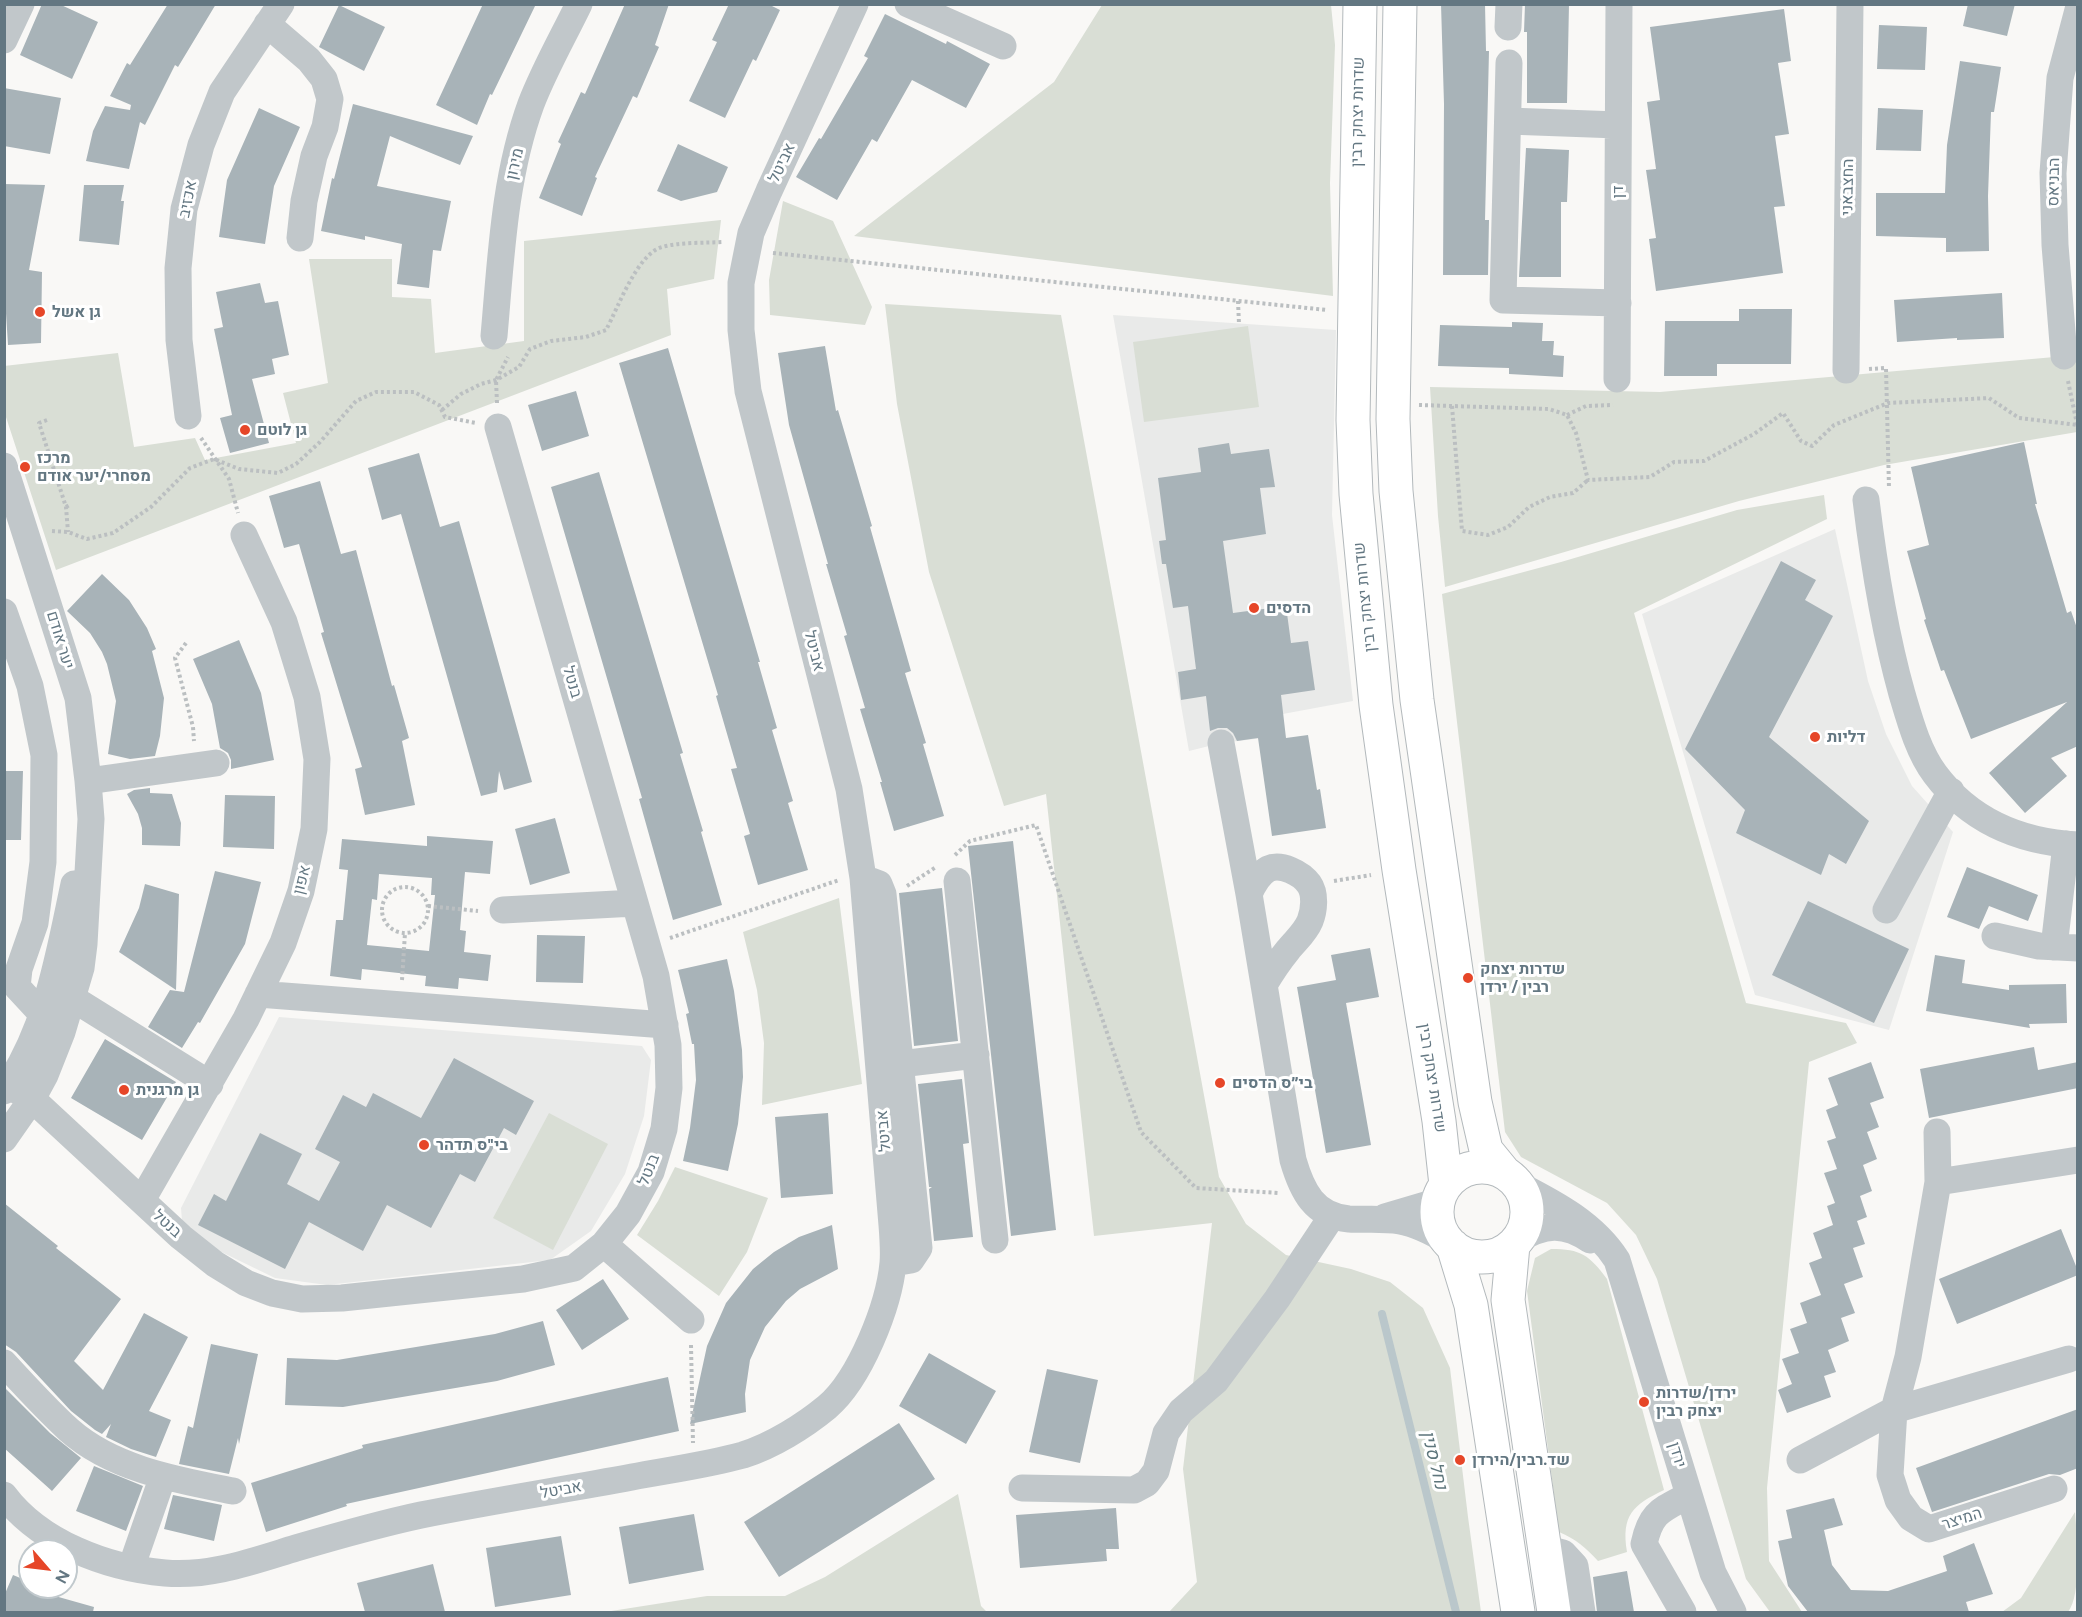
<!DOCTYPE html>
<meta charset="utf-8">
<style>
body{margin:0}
#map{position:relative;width:2082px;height:1617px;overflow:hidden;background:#f9f8f6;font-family:Figtree,sans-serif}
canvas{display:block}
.frame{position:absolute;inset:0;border:6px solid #637782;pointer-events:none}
.north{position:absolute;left:18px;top:1539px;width:60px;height:60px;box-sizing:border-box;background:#fff;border:2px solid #c1c9cd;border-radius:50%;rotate:118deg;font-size:16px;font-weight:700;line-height:24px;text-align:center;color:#637782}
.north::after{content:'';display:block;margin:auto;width:21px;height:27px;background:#e64628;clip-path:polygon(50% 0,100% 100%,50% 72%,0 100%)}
</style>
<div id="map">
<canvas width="2082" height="1617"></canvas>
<div class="frame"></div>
<div class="north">N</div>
</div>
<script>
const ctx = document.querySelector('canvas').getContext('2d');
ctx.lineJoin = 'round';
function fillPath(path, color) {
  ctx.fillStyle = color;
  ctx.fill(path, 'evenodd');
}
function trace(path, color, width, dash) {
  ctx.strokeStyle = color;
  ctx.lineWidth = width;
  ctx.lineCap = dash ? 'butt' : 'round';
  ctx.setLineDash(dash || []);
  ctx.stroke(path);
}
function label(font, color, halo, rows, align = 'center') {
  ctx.font = font + ' Figtree,Heebo,sans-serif';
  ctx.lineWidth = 6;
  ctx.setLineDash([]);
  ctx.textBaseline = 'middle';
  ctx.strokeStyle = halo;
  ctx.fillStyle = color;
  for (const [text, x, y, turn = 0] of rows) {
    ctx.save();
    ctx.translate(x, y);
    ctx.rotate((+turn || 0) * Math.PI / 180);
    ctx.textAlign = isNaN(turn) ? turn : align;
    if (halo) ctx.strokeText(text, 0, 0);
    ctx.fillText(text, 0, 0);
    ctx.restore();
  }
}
fillPath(new Path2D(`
 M1113,315L1336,330L1332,515L1353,701L1272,716V737L1221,743L1189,751Z
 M1835,529L1868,681L1886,734L1912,786L1953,832L1889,1030L1755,995L1642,614Z
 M279,1017L642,1046L651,1060L644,1116L625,1174L591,1231L550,1260L327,1285L275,1278L207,1245L182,1221L181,1208Z`), '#e9eae9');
fillPath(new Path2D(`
 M1102,5H1331L1335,45L1330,183L1333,296L854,236L1054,82Z
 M783,201L833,221L872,307L865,325L770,315L769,280Z
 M721,220L714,279L667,289L671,335L56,570L5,414L4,366L118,353L134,447L195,438L205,460L296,443L283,393L328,383L309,259H392V297L431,299L435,353L524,341V241Z
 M885,304L1061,315L1219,1177L1246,1224L1286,1255L1351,1269L1390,1282L1423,1308L1450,1368L1468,1517L1481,1612H1169L1197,1582L1183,1469L1212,1223L1094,1236L1046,794L1004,806L929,572L897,404Z
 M1248,326L1259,407L1144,422L1133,342Z
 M2077,355V432L1884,465L1739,501L1445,587L1438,516L1430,387L1660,392Z
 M1824,495L1827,519L1634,613L1746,1003L1846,1023L1857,1043L1809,1062L1767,1488L1769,1561L1802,1612H1770L1746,1579L1657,1279L1636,1235L1607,1203L1521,1157L1505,1132L1442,594L1561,562L1737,510Z
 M839,898L862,1084L762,1105L764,1043L757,990L743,932Z
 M549,1113L608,1144L553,1250L493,1218Z
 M675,1167L768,1198L747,1252L719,1296L637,1235L658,1201Z
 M1551,1249C1581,1249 1589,1255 1607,1279L1664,1490C1633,1505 1621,1515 1627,1552L1598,1561C1586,1548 1576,1539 1559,1532L1527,1291L1535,1258Z
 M958,1494L981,1606L987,1612H605L707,1596H785L825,1577Z
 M2075,1512C2077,1536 2082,1595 2068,1612H2002L2021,1598Z`), '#d9ded5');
trace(new Path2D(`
 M1382,1314L1456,1612`), '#bac7cb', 8);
fillPath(new Path2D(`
 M42,4H59L98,22L72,79L20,55Z
 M168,4H216L178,67L175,65L145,125L140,122L129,169L86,161L93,131L105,106L130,110L131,105L110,96L127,63L130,65Z
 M483,4H536L492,95L490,94L477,125L436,105Z
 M625,4H669L655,45L659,47L637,98L633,96L595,177L597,178L582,216L539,198L561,144L558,142L581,92L585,94Z
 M729,4H768L780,10L756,61L753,59L725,118L689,101L717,42L712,40Z
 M1441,4H1485L1486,51H1489L1485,220H1489L1488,275H1443L1444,104Z
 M1525,4H1569L1567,103H1527V32H1524Z
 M1968,4H2015L2007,36L1963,26Z
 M339,5L385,27L364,71L319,47Z
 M1784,9L1791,61L1778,63L1789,134L1775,136L1785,206L1774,207L1783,273L1656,291L1649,239L1656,238L1646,170L1656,169L1647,102L1660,100L1650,27Z
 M885,14L946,44L947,41L990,64L966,108L912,80L877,142L872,139L837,200L796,177L819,138L821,139L868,58L864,56Z
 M1879,25L1927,27L1925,70L1877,69Z
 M1960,61L2001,67L1994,112H1991L1988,196L1989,251L1946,252V238L1876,236V193H1945L1947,145Z
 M4,88L61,98L50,154L4,146Z
 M353,104L473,136L460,165L390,136L377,186L451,201L441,251L433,250L429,288L397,284L402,244L365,236V240L321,231L332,178L334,179Z
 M259,108L300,127L274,186L265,244L219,237L227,180Z
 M1878,108L1923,110L1921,151L1876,150Z
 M678,144L728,167L717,192L681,201L657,191Z
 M1526,148L1569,150L1567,202H1561V277H1519Z
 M4,184L45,185L29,270L42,272L41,343L8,345L4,282Z
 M84,185H124L121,201H124L119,245L79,241Z
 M260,283L265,303L278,301L289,355L272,359L275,374L252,379L269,443L230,453L220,418L232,415L214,329L223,327L216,292Z
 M2002,293L2004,338L1957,340V338L1897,342L1894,300Z
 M1739,309H1792L1791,364H1717V376H1664L1665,321H1739Z
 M1512,322L1543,323L1542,341H1554L1553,355L1564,356L1563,377L1509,374V368L1438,366L1440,325L1512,327Z
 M825,346L836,411L838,410L872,526L870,527L911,671L905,673L926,743L923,744L944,816L894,831L880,782H882L860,709L865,708L844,636L847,635L826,564H828L789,425L778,353Z
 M668,348L760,662H758L777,728L772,730L793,801L788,803L808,870L758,885L744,836L750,834L731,769L737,768L716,696L718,695L619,363Z
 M576,391L589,436L542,451L528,405Z
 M2024,442L2037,504H2035L2067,613L2071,611L2078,631V746L2051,758L2067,776L2025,813L1989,773L2067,702L1971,739L1944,670L1941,671L1924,620L1926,619L1907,551L1929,545L1911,467Z
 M1229,443L1231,454L1269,449L1275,487L1260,488L1266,534L1223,541L1233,613L1286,606L1291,643L1308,641L1315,690L1281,695L1286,738L1308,735L1317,790L1320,789L1326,828L1272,836L1258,738L1237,741L1233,733L1227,728H1218L1210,731L1206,696L1181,700L1178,672L1196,669L1188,606L1173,608L1166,564H1162L1159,541L1166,540L1158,478L1201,472L1198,448Z
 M419,453L440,527L459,521L532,782L504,790L499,771L497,792L481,796L401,514L382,520L368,468Z
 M599,472L683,753L680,754L703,831L701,832L722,905L673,920L639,799L642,798L551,487Z
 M320,481L341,554L356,550L392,686L394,685L409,738L402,741L415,805L365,815L355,769L362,767L321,633L324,632L299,544L284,548L269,496Z
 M1781,561L1816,580L1805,600L1833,616L1769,737L1869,821L1846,864L1829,854L1821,875L1736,833L1745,810L1685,749Z
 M102,574L129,600L147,628L156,649L152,651L164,698L160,736L155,756L130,759L108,754L116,701L107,664L102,652L90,633L67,611Z
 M239,640L261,693L274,760L231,769V760L228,753L220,748L212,704L193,659Z
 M4,771H23L21,840H4Z
 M150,788V793L172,794L181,823L180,846L142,845V828L138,814L127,794L134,790Z
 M225,795L275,796L274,849L223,847Z
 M555,818L570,873L530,885L515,829Z
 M427,836L493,841L490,874L465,872L460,930L466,931L464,952L491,955L488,981L459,978L458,989L425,986L426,976L362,969L361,980L330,976L336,920H343L348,870L339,869L342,839L427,846ZM379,874L432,878L431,895H435L429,951L367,945L372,899L377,900Z
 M1013,841L1056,1230L1011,1236L968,846Z
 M1967,867L2038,895L2028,921L1989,906L1979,929L1947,917Z
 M215,871L261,882L245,944L200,1023L198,1022L182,1048L148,1027L170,990L184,992Z
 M145,884L179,894L176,990L119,952L139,908Z
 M942,888L958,1041L914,1046L899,893Z
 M1808,901L1909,949L1874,1023L1772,975Z
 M537,935L585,936L583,983L536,982Z
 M1370,948L1379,997L1346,1003L1371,1145L1326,1153L1297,987L1336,980L1331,955Z
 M1935,955L1965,960L1962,983L2009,990V985L2066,984L2067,1023L2029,1024L2030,1028L1926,1011Z
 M727,959L734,991L742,1050L743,1077L738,1124L728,1171L683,1161L690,1128L696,1080L694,1044H692L686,1014L689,1013L678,970Z
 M105,1039L176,1082L142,1140L71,1098Z
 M2034,1047L2038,1070L2078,1062V1088L1929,1118L1920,1069Z
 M454,1058L534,1101L516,1135L504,1128L475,1182L460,1174L431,1228L387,1205L363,1251L309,1222L285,1269L198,1225L214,1194L226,1201L260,1133L302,1154L287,1184L319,1201L340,1162L315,1149L343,1095L366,1107L373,1093L421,1118Z
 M1871,1062L1884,1098L1870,1103L1879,1127L1867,1132L1877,1159L1863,1165L1872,1191L1860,1196L1867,1217L1857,1221L1865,1244L1853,1248L1863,1277L1844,1284L1855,1313L1841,1318L1849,1341L1828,1350L1836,1372L1824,1376L1831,1397L1787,1413L1778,1390L1792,1384L1782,1359L1799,1353L1790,1329L1807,1323L1800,1303L1821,1295L1809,1263L1822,1258L1813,1233L1833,1225L1827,1206L1835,1203L1824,1173L1837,1169L1827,1141L1836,1138L1826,1110L1838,1105L1828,1078Z
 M962,1079L969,1143L963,1144L973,1237L934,1241L929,1189L932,1187H929L918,1084Z
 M828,1113L833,1194L781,1198L775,1117Z
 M4,1203L58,1246L56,1248L121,1299L74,1361L103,1390L144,1313L188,1337L149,1411L171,1420L156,1457L131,1449L106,1437L111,1424L102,1434L95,1430L71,1411L16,1352L4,1344Z
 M832,1225L838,1269L800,1289L786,1301L765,1327L750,1360L745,1394L746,1412L690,1424L707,1346L726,1303L753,1269L774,1252L799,1237Z
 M2061,1229L2078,1271V1275L1957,1324L1939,1279Z
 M603,1279L629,1319L582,1350L556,1310Z
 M543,1321L555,1365L497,1381L343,1407L285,1405L287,1358L337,1360L495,1334Z
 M211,1344L258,1354L239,1444L238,1438L229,1474L179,1464L188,1426L193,1428Z
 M929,1353L996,1391L966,1444L899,1406Z
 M1047,1369L1098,1380L1080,1463L1029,1452Z
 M668,1377L679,1431L346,1504L347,1506L266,1532L251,1483L363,1448L362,1445Z
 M4,1387L50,1433L81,1458L52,1491L4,1448Z
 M2078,1409V1468L2060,1475L2049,1474L1932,1512L1916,1468Z
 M899,1423L935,1479L779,1577L744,1522Z
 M94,1466L143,1486L126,1531L76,1511Z
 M173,1495L222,1505L214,1541L164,1529Z
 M1834,1498L1843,1525L1824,1530L1832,1565L1851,1590L1888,1591L1947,1571L1943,1556L1974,1543L1993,1594L1966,1602L1969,1612H1808L1788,1586L1778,1541L1792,1538L1786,1510Z
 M1116,1508L1119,1549H1106L1107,1561L1020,1568L1016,1515Z
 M694,1514L704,1570L629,1584L619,1527Z
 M561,1536L571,1595L495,1607L486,1548Z
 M433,1564L445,1612H365L357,1583Z
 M1627,1571L1634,1612H1597L1593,1577Z
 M13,1575L30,1582V1587H44L56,1592L55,1596L94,1607L93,1612H4V1596Z`), '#a8b3b8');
const major = new Path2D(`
 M1360,4L1353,420L1356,494L1376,705L1399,870L1439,1121L1446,1185
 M1400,4L1393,419L1396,491L1417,700L1475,1102L1486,1150L1504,1172
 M1437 1212a45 45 0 1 1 90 0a45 45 0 1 1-90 0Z
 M1513,1245L1508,1300L1554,1612
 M1453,1246L1471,1305L1518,1612`);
trace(major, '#b3b9bc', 35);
trace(new Path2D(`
 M773,253L1327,310
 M1238,301L1239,324
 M1869,369L1886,368L1889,488
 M2068,381L2078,429
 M497,403L496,380L508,357
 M1419,405L1549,409L1567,415L1576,433L1588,480L1650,477L1674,462L1704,461L1754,434L1783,413L1801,441L1812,446L1834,425L1888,403L1989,398L2019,418L2078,425
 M1452,406L1462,531L1488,535L1508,527L1529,507L1550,497L1573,493L1588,480
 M442,410L461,394L481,384L496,380L519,367L530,349L551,341L586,337L606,330C618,308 637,254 662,247C679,242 706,243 723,242
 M1567,415L1586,406L1613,405
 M47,420L39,423L66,507L68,532
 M201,438L229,479L238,513
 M66,507L71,504
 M52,531L68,532L87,539L113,533L151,507L190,468L214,459L239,469L278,473L296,464L320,442L356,401L376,392H414L439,405L445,417L476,423
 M186,643L175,658L193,727L194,741
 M955,855L970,841L1036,825L1141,1132L1196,1188L1279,1193
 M1334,881L1371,875
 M907,886L936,867
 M382 910a23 23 0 1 1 46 0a23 23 0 1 1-46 0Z
 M428,906L478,911
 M670,938L839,880
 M402,980L405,933
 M691,1345L693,1443`), '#bbbfc1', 4, [3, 3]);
trace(new Path2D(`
 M908,4L1003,46
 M267,24L309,60L324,79L330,99L325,127L314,156L304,201L300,238
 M1508,27L1509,4
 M4,40L21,4
 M1509,63L1503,300L1618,303
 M1508,121L1618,125
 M494,336C501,258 504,178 531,104C544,70 563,37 579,4
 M2064,356L2055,245L2053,173L2060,78L2078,10
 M1846,370L1850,4
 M1617,379L1619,4
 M188,416L179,340L178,268L184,209L201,145L222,92L281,4
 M4,466L78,698L88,781L91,819L84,944L81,968L62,1032L45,1075L32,1099L4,1139
 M1866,500C1874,566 1884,630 1902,694C1910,721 1918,751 1935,774C1970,821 2020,842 2078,845
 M4,612L30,686L44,755L43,862L35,923L19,969L17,987L42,1014
 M1221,743L1249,894L1293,1160C1302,1191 1314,1216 1349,1219C1366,1220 1383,1218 1400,1221C1417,1224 1432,1232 1447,1241
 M88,781L216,763
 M863,878L879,884L883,894L919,1248L911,1260L893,1263
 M957,881L995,1240
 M1249,894C1253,885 1259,874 1268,869C1281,863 1301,873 1309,884C1316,894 1314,911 1310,921C1305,933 1296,940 1288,950C1279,961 1271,973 1264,985
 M503,910L635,903
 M1886,910L1951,791
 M1995,936L2039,946L2078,948
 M2054,947L2066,844
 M258,994L665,1025
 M72,998L210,1084
 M900,1064L976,1055
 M8,1085L32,1099L181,1237L215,1264L246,1283L272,1293L302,1299L342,1298L523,1279L574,1268L604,1244L628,1214L651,1172L664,1129L669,1088L668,1045L656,976L498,427
 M4,1091C47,1031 59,954 74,884
 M1937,1132L1938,1182L1908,1357L1894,1410L1890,1475L1898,1500L1911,1518L1929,1529L2054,1489
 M1938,1182L2078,1160
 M1519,1185C1556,1204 1594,1224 1617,1260L1713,1573L1733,1612
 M142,1200L246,1019L283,943L301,891L314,829L317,759L307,697L284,622L244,535
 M1385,1217L1429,1204L1439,1195
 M1518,1240C1544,1224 1564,1222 1590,1240
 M604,1244L691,1320
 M4,1363C25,1386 46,1409 69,1430C113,1469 177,1480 233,1491
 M1800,1460L1894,1410L2069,1359
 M1022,1488L1134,1490L1147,1483L1156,1471L1166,1433L1181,1411L1216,1381L1277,1299L1332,1216
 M4,1495C40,1543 107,1568 165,1573C210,1577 253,1561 296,1548C337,1536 379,1524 421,1515C491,1501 562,1490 632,1477C669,1470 707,1465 743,1455C772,1446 804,1426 827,1407C860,1379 889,1306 893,1263C894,1251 893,1238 892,1225L863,878L849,789L748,391L741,330V283L751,233L769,191L855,4
 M1544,1548L1563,1553L1575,1566L1582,1612
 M131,1568L163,1476
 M1683,1612L1644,1544C1651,1511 1662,1510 1689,1495`), '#c1c7ca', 27);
trace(major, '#fff', 33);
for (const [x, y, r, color] of [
 [40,312,6,"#e64628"],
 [245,430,6,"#e64628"],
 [25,467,6,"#e64628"],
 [1254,608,6,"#e64628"],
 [1815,737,6,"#e64628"],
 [1468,978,6,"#e64628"],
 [1220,1083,6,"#e64628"],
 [124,1090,6,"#e64628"],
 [424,1145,6,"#e64628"],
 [1644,1402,6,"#e64628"],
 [1460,1460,6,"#e64628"]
]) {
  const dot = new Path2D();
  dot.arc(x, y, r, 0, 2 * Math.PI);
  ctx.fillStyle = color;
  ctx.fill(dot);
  trace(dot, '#fff', 2);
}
label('16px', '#637782', '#fff', [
 ["שדרות יצחק רבין",1358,112,-89],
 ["אביטל",782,163,-65],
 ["מירון",515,164,-77],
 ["הבניאס",2054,182,-89],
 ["החצבאני",1848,187,-89],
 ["דן",1618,192,-90],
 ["אכזיב",188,199,-78],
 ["שדרות יצחק רבין",1365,597,-96],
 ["יער אודם",60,640,73],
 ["אביטל",814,651,76],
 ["בנטל",572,682,74],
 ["אפון",302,880,-76],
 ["שדרות יצחק רבין",1432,1078,81],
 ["אביטל",884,1131,-95],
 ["בנטל",649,1170,-68],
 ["בנטל",167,1224,42],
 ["ירדן",1677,1455,73],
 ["אביטל",561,1490,-10],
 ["המיצר",1962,1519,-18]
]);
label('bold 16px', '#637782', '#fff', [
 ["גן אשל",52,312],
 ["גן לוטם",257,430],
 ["מרכז",37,458],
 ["מסחרי/יער אודם",37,476],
 ["הדסים",1266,608],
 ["דליות",1827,737],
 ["שדרות יצחק",1480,969],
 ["רבין / ירדן",1480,987],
 ["בי״ס הדסים",1232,1083],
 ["גן מרגנית",136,1090],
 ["בי\"ס תדהר",436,1145],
 ["ירדן/שדרות",1656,1393],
 ["יצחק רבין",1656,1411],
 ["שד.רבין/הירדן",1472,1460]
], 'left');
label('italic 18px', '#5e767c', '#fff', [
 ["נחל סנין",1434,1460,76]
]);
</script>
